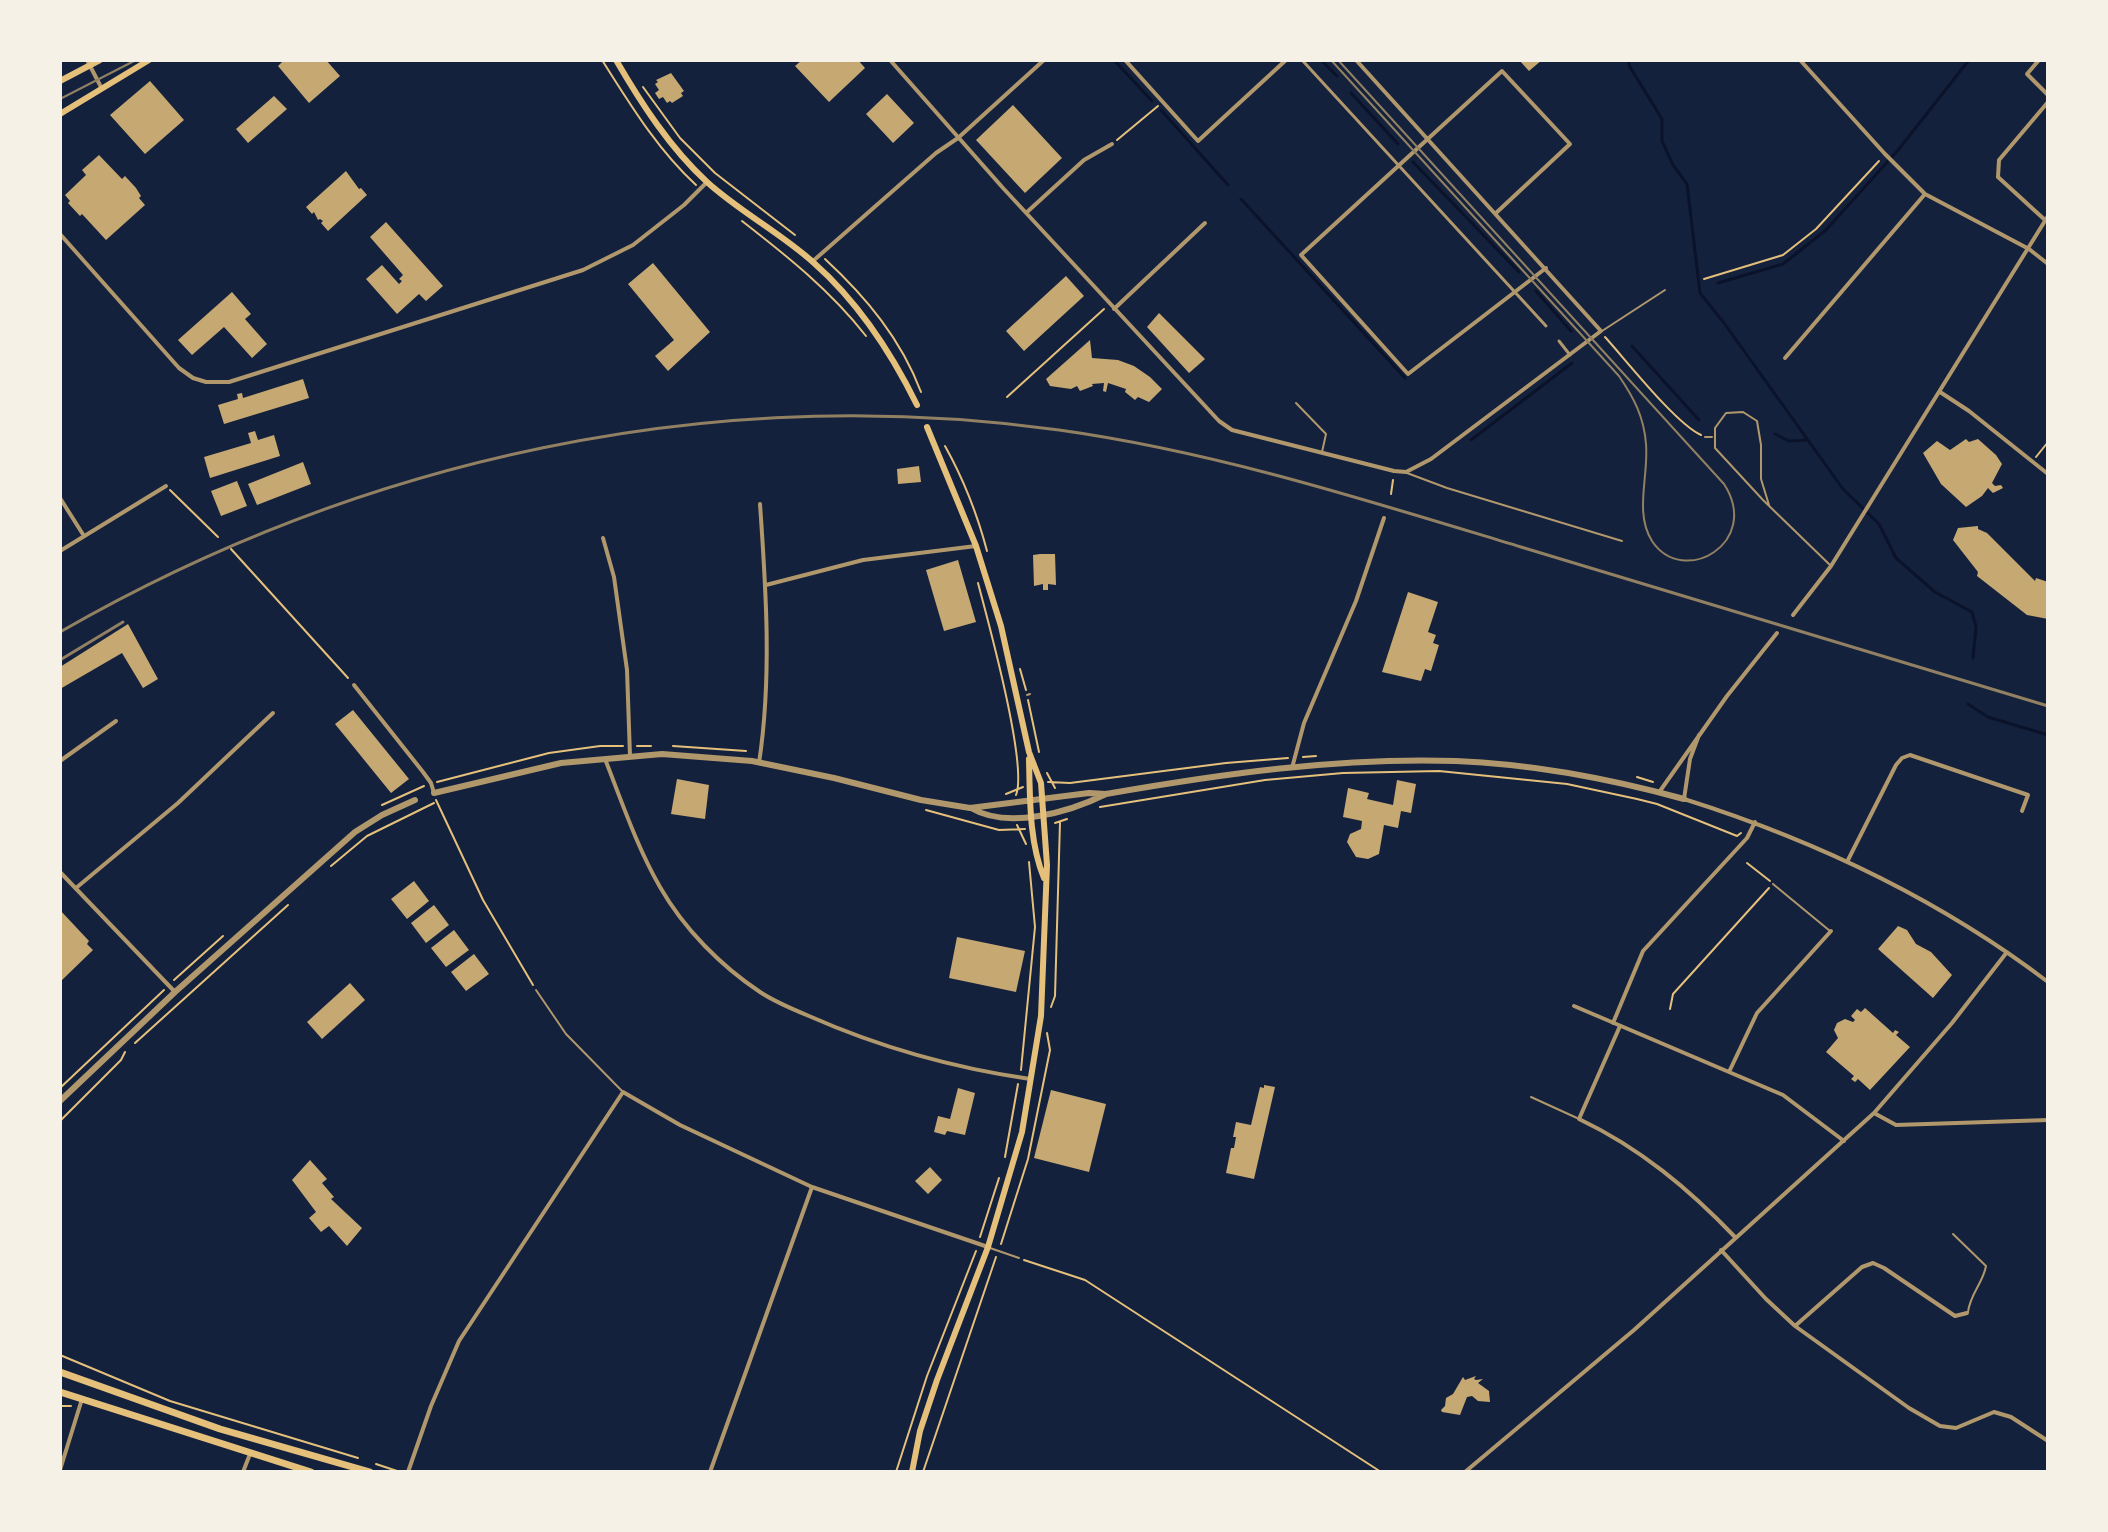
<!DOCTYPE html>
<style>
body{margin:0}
#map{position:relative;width:2108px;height:1532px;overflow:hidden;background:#14213d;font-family:"Noto Sans",sans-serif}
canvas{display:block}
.frame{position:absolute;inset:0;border:62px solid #f6f1e7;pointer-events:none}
</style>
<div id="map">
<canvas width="2108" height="1532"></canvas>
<div class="frame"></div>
</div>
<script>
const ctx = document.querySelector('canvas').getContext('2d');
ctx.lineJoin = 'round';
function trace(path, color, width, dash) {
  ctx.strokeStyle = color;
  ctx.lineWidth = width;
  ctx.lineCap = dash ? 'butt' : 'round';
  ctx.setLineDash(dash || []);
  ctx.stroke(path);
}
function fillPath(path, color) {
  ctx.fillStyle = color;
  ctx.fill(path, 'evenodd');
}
trace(new Path2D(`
 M1114,60L1152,101
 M1321,60L1337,76
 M1628,60L1630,67L1662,119V141L1673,165L1687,184L1700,293L1724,323L1843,489L1879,524L1896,558L1935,592L1972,612L1976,627L1973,658
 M1351,93L1398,144
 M1161,110L1228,185
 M1413,162L1519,272
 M1241,199L1405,378
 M1718,283L1783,264L1826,230L1899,149L1969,60
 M1536,291L1571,331
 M1632,346L1699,420
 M1775,434L1789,441L1808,440
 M1471,440L1572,363
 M1968,704L1988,717L2048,735`), '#0b132b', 3);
fillPath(new Path2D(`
 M284,60H326L340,76L309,103L278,66Z
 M802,60H858L865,68L829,102L795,66Z
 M1519,60H1542L1529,71Z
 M671,73L684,91L681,93L683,96L672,103L670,101L667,103L663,97L659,99L655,93L659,90L655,84L658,82L656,80Z
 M150,81L184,120L145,154L110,115Z
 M887,94L914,123L893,143L866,114Z
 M274,96L287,109L248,143L236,129Z
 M1013,105L1062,158L1025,193L976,140Z
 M99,155L122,179L125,176L136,188L141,196L139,198L145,205L106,240L82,214L80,216L68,203L70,201L65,195L86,175L82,170Z
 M346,171L359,189L361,188L367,195L328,231L321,223L323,221L320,219L318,220L314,212L312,214L306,207Z
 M386,222L443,286L426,301L419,294L397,314L366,279L382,265L399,284L402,281L399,279L403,275L370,237Z
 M653,263L710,332L668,371L655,356L674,340L628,284Z
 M1066,276L1084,296L1024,351L1006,331Z
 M232,292L251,314L245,319L267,344L252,358L224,327L192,355L178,340Z
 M1159,313L1205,359L1189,373L1147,327Z
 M1090,340L1092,358L1118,360L1134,366L1150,377L1162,389L1149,402L1138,397L1135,400L1125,392L1126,389L1108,383L1106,392L1103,391L1104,383L1092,384L1093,386L1080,391L1077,386L1071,389L1050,386L1046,379Z
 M303,379L309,398L224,424L218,405L238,399L237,394L242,393L243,398Z
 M255,431L258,440L274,435L280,456L210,478L204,457L251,443L248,433Z
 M1966,439L1969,442L1978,439L1996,455L2002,464L1992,483L1995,486L2001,485L2003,488L1993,493L1988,488L1982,496L1966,507L1941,484L1923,453L1937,441L1950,450Z
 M303,462L311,484L257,505L248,484Z
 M919,466L921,482L898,484L897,469Z
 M237,481L247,506L221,516L211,491Z
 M1978,526V529L1987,533L2035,581L2036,578L2048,582V619L2027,615L1977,576L1978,572L1953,540L1958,528Z
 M1040,554H1055L1056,585L1048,584V590H1043V584L1034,586L1033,555Z
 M958,560L976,622L944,631L926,570Z
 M1408,592L1438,602L1428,632L1436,635L1433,643L1439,645L1431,671L1425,669L1421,681L1382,672Z
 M128,624L158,679L143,688L122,653L60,689V667Z
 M353,710L409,779L391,793L335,724Z
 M677,779L709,785L705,819L671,814Z
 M1397,780L1416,784L1411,813L1401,811L1398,828L1384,825L1379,854L1368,859L1356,857L1347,842L1350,834L1361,829L1362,821L1343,817L1348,788L1369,793L1367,799L1393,805Z
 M414,881L429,901L407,919L391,899Z
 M434,905L449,925L426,943L411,923Z
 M60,910L89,941L87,944L93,950L60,982Z
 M1898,926L1907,930L1916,944L1931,952L1952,975L1933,998L1878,949Z
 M454,930L469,950L446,967L431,948Z
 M957,937L1025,951L1016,992L949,978Z
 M474,954L489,974L466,991L451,972Z
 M350,983L365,1000L322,1039L307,1022Z
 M1865,1008L1893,1033L1895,1030L1899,1032L1896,1035L1910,1047L1870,1090L1858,1079L1855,1082L1851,1079L1854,1076L1826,1052L1838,1038L1834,1030L1837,1023L1845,1019L1853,1022L1855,1020L1851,1016L1857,1009L1861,1012Z
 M1264,1085L1275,1087L1254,1179L1226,1173L1231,1148H1234L1236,1137H1233L1236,1122L1251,1125L1260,1087L1264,1088Z
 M958,1088L975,1093L965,1135L947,1131L945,1135L934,1132L938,1116L950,1119Z
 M1051,1090L1106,1104L1089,1172L1034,1158Z
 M310,1160L327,1179L322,1183L334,1197L331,1199L362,1228L347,1246L329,1226L321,1232L309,1218L316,1212L292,1180Z
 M930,1167L942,1180L928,1194L915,1181Z
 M1476,1376L1474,1379L1476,1380L1483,1379L1478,1383L1489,1391L1490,1402L1478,1401L1472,1396L1467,1397L1460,1415L1442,1412L1441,1410L1445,1406L1446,1398L1453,1394L1463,1377L1465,1380Z`), '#c6a872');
trace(new Path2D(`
 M602,60C630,104 657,149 696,185
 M643,87L680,138L715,173L795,235
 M1117,140L1158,106
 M742,221C787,256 831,291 866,336
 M825,259C866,297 901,339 921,392
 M1704,279L1783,255L1816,229L1879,161
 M1605,337C1626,360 1675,423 1701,435
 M1007,397L1104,309
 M945,446C964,480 977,513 987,551
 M2036,457L2048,442
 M170,490L218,537
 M1391,494L1393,480
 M231,549L348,678
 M978,583C988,621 1028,765 1016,795
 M1020,669L1026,690
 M1028,700L1039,752
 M637,746H651
 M673,746L746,751
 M1303,757L1316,756
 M1047,773L1055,788
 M1637,777L1653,782
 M437,782L549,753L600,746H623
 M1048,782L1070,783L1226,763L1288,758
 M1006,794L1023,787
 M436,800L483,900L533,985
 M382,805L424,786
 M1100,807L1265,780L1343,773L1439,771L1567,784L1637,799L1657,804L1737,836L1741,833
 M926,810L999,830L1025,829
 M1055,823L1067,819
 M1017,825L1026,844
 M1747,863L1770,881
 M331,866L367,836L434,803
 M174,980L223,936
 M1051,1007L1055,996L1060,822
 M1670,1009L1673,994L1769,888
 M135,1043L288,905
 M1021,1070L1035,927L1029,862
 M60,1088L164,990
 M60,1121L121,1060L125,1052
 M1005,1157L1018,1084
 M980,1237L999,1178
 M1001,1244L1028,1159L1050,1050L1047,1033
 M1024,1260L1085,1280L1381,1472
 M60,1355L170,1401L358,1458
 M60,1406H71
 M376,1464L400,1472
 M896,1472L927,1376L976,1251
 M923,1472L996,1257`), '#e5c07b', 2);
trace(new Path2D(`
 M1602,331L1665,290
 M1296,403L1326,434L1322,452
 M1705,437H1712
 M1407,473L1447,488L1622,541
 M1769,505L1761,479V445L1757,421L1743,412L1726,413L1715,428V448L1763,500L1830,565
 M1027,695L1030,694
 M1773,884L1830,931
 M536,990L566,1034L622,1091
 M1531,1097L1577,1118
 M1953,1234L1986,1266C1983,1283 1970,1294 1968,1312
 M990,1248L1019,1258`), '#b1986c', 2);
trace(new Path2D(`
 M1302,60L1546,326
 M1559,341L1570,355`), '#b1986c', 3);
trace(new Path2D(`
 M87,60L102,89
 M890,60L1003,188L1219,421L1232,430L1394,471L1406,472L1431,459L1601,331L1356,60
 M1125,60L1198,141L1286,60
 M1800,60L1885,154L1925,194L2029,249L2048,264
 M2039,60L2027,74L2048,95
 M1026,213L1084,160L1112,144
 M1496,213L1570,144L1502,71L1301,255L1408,374L1546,268
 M2045,220L1998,177L1999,160L2048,102
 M60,234L179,368L193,378L206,382H229L583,270L633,245L684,205L707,182
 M813,261L936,153L958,138L1044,60
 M1114,309L1205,223
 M1785,358L1925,194
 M1940,392L1969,411L2048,474
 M60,498L84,536
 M603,538L614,577L627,670L630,756
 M60,551L166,486
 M766,585L863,560L976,546
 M1793,615L1831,566L2048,216
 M354,685L423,772L431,783L434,793
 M1699,735L1690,759L1684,799C1814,840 1939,899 2048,982
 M605,759C622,802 637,847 660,887C684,929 721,966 760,992C775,1002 792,1009 809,1016C879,1047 954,1068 1030,1079
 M60,761L116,721
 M759,763C772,678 766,589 760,504
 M1292,768L1304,723L1356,601L1384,518
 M1660,791L1727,696L1777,633
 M1847,862L1896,765L1902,758L1910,755L2028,795L2022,811
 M60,872L175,992
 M76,888L178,803L273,713
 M1574,1006L1783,1095L1844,1141
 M1613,1023L1643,951L1747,838L1755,822
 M1620,1026L1579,1119C1640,1148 1689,1189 1735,1237
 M1729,1072L1757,1013L1831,931
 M1874,1113L1896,1125L2048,1120
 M1721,1250L1766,1299L1795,1326L1909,1408L1940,1426L1956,1428L1994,1412L2011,1417L2048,1441
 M1795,1326L1862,1267L1873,1263L1884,1268L1955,1316L1967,1313
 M60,1470L82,1399
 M243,1472L250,1454
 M408,1472L431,1406L459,1341L623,1092L680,1125L812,1187L988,1247
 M710,1472L812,1187
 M1465,1472L1634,1330L1874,1113L1952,1023L2007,952`), '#b1986c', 4);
trace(new Path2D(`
 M434,793L561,763L662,754L752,761L834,778L921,800L970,808L1089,793L1106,794C1221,774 1339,757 1456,761C1532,764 1611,779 1684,799
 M971,808C1008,830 1070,812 1106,794
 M60,1101L175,992L355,832L382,815L415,800`), '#b1986c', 6);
trace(new Path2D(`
 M616,60C641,103 670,148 707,182C740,212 781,233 814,263C858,302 891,352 917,405
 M60,81L100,60
 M60,114L149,60
 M1029,759C1030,798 1029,842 1044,878
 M912,1472L920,1431L937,1380L988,1247L1022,1132L1041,1016L1047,865L1041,783L1029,752L1001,626L976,546L927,427`), '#e5c07b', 6);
trace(new Path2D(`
 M60,1372L220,1429L370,1472
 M60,1392L311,1472`), '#e5c07b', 7);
trace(new Path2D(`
 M1331,60L1619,376C1634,398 1644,417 1646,444C1649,475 1634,513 1652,541C1683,588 1762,543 1724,484L1338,60
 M60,99L136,60`), '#918062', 2);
trace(new Path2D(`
 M60,632C363,458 712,382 1059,430C1217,452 1369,501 1521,547C1697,600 1872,653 2048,706
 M60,660L123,622`), '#918062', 3);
</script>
